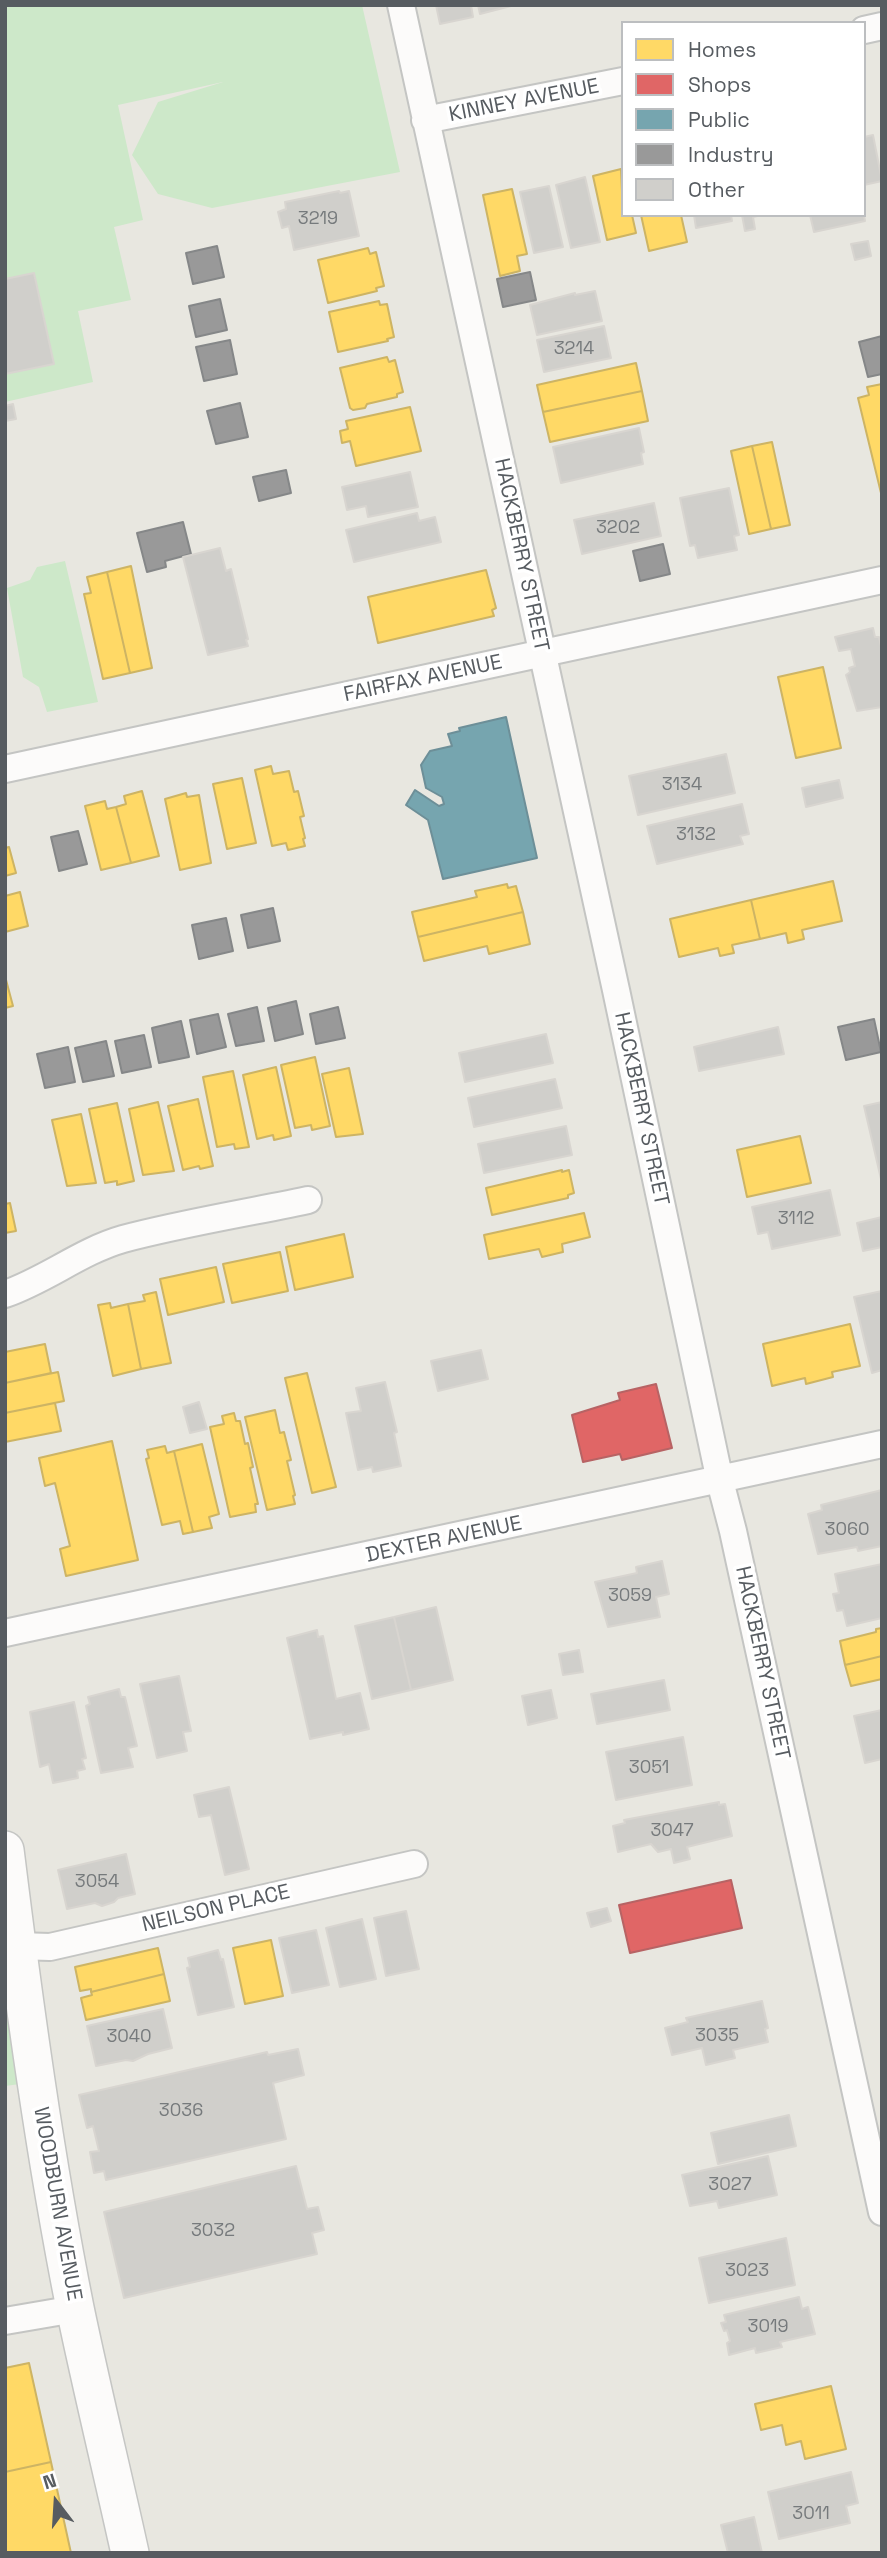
<!DOCTYPE html>
<style>
body{margin:0}
#map{position:relative;width:887px;height:2558px;overflow:hidden;background:#e8e7e0;font-family:"Space Grotesk",sans-serif}
canvas{display:block}
.frame{position:absolute;inset:0;border:7px solid #575c61;pointer-events:none}
.legend{position:absolute;left:621px;top:21px;width:245px;height:196px;box-sizing:border-box;background:#fff;border:2px solid #bcbec0;margin:0;padding:9px 12px;list-style:none;font-size:21px;color:#575c61}
.legend li{display:flex;align-items:center;gap:14px;height:35px}
.legend b{width:35px;border:2px solid #bcbec0}
.north{position:absolute;left:21px;top:2467px;width:70px;height:70px;-webkit-text-stroke:5px #fff;paint-order:stroke;rotate:343deg;font-size:19px;font-weight:700;line-height:28px;text-align:center;color:#575c61}
.north::after{content:'';display:block;margin:auto;width:24px;height:32px;background:#575c61;clip-path:polygon(50% 0,100% 100%,50% 72%,0 100%)}
</style>
<div id="map">
<canvas width="887" height="2558"></canvas>
<div class="frame"></div>
<ul class="legend">
<li><b style="height:19px;background:#ffd966"></b>Homes</li>
<li><b style="height:19px;background:#e06666"></b>Shops</li>
<li><b style="height:19px;background:#76a5af"></b>Public</li>
<li><b style="height:19px;background:#999"></b>Industry</li>
<li><b style="height:19px;background:#d0cfcb"></b>Other</li>
</ul>
<div class="north">N</div>
</div>
<script>
const ctx = document.querySelector('canvas').getContext('2d');
ctx.lineJoin = 'round';
function fillPath(path, color) {
  ctx.fillStyle = color;
  ctx.fill(path, 'evenodd');
}
function trace(path, color, width, dash) {
  ctx.strokeStyle = color;
  ctx.lineWidth = width;
  ctx.lineCap = dash ? 'butt' : 'round';
  ctx.setLineDash(dash || []);
  ctx.stroke(path);
}
function label(font, color, halo, rows, align = 'center') {
  ctx.font = font + ' "Space Grotesk",sans-serif';
  ctx.lineWidth = 7;
  ctx.setLineDash([]);
  ctx.textBaseline = 'middle';
  ctx.strokeStyle = halo;
  ctx.fillStyle = color;
  for (const [text, x, y, turn = 0] of rows) {
    ctx.save();
    ctx.translate(x, y);
    ctx.rotate((+turn || 0) * Math.PI / 180);
    ctx.textAlign = isNaN(turn) ? turn : align;
    if (halo) ctx.strokeText(text, 0, 0);
    ctx.fillText(text, 0, 0);
    ctx.restore();
  }
}
fillPath(new Path2D(`
 M5,5H362L400,172L212,208L158,194L132,155L158,102L223,82L118,105L143,220L114,227L131,300L78,311L93,382L5,402Z
 M65,561L98,702L47,712L39,687L23,677L7,588L30,580L37,567Z
 M5,1851L35,2082L5,2086Z`), '#cde8c9');
const homes = new Path2D(`
 M621,169L623,215H632L636,233L607,240L593,176Z
 M512,189L527,254L517,256L520,271L500,276L483,195Z
 M641,215H681L687,242L649,251Z
 M368,248L370,254L376,252L384,286L376,288L377,291L328,303L318,260Z
 M379,301L380,305L387,304L394,337L387,339L388,341L338,352L329,312Z
 M387,357L389,362L395,360L403,392L397,394V397L367,404L365,408L353,410L350,408L340,368Z
 M636,363L642,391L543,412L537,385Z
 M882,384V493H881L858,398L869,395L867,387Z
 M642,391L648,421L550,442L543,412Z
 M410,407L421,451L356,466L350,441L342,443L340,431L348,429L346,421Z
 M772,442L790,525L771,529L752,446Z
 M752,446L771,529L749,534L731,451Z
 M131,566L152,668L130,673L107,572Z
 M486,570L496,608L492,610L494,616L378,643L368,597Z
 M107,572L130,673L103,679L84,594L91,593L87,577Z
 M823,667L841,748L796,758L778,677Z
 M271,766L273,774L289,771L294,792L298,791L304,816L300,817L305,838L303,839L305,846L288,850L286,843L272,846L255,770Z
 M242,778L256,843L227,849L213,784Z
 M142,791L159,856L131,863L116,807L126,804L124,796Z
 M186,793L187,797L199,795L211,863L180,870L165,799Z
 M105,801L107,809L116,807L131,863L101,870L85,806Z
 M9,847L16,873L5,876V848Z
 M833,881L842,921L802,930L804,939L788,943L786,933L760,939L751,900Z
 M507,884L508,888L516,886L523,912L418,937L412,912L477,897L475,891Z
 M20,892L28,926L5,932V896Z
 M751,900L760,939L732,945L734,953L720,956L718,948L679,957L670,919Z
 M523,912L530,944L489,954L487,946L424,961L418,937Z
 M5,976L13,1006L5,1008Z
 M315,1057L330,1126L312,1130L311,1125L295,1128L281,1065Z
 M276,1067L291,1136L274,1140L273,1135L257,1139L243,1075Z
 M349,1068L363,1134L336,1137L322,1074Z
 M233,1071L249,1147L235,1149L234,1144L217,1147L203,1077Z
 M198,1099L213,1166L200,1169L199,1166L183,1170L168,1106Z
 M158,1102L174,1171L143,1175L129,1109Z
 M117,1103L134,1181L117,1185V1181L105,1183L89,1109Z
 M81,1114L96,1183L67,1186L52,1120Z
 M800,1136L811,1183L747,1197L737,1150Z
 M562,1170V1172L569,1170L574,1193L568,1195V1198L492,1215L486,1188Z
 M10,1203L16,1231L5,1233V1204Z
 M584,1213L590,1237L562,1244L563,1252L542,1257L539,1249L489,1259L484,1235Z
 M344,1234L353,1277L295,1290L286,1247Z
 M280,1252L288,1291L232,1303L223,1264Z
 M216,1267L224,1302L168,1315L160,1279Z
 M156,1292L171,1363L141,1369L128,1304L145,1301L143,1295Z
 M110,1303L111,1308L128,1304L141,1369L113,1376L98,1305Z
 M850,1324L860,1366L832,1372L833,1377L806,1384L805,1378L772,1386L763,1344Z
 M45,1344L51,1373L5,1383V1352Z
 M58,1372L64,1401L5,1413V1383Z
 M307,1373L336,1487L312,1493L285,1378Z
 M55,1403L61,1431L5,1442V1413Z
 M275,1410L280,1433L284,1432L291,1460L287,1461L295,1495L293,1496L295,1504L267,1510L245,1417Z
 M234,1413L236,1421H240L245,1444L248,1443L253,1467L250,1468L258,1504H255L256,1512L230,1517L210,1427L224,1424L222,1416Z
 M112,1441L138,1560L66,1576L60,1549L70,1546L55,1483L45,1486L39,1458Z
 M202,1444L219,1514L209,1517L212,1528L193,1532L174,1451Z
 M165,1446L167,1453L174,1451L193,1532L183,1534L180,1521L162,1525L146,1459L149,1458L147,1450Z
 M882,1628V1656L845,1665L840,1641L876,1632V1629Z
 M882,1656V1679L851,1686L845,1665Z
 M271,1940L283,1996L245,2004L233,1948Z
 M158,1948L164,1974L91,1992V1989L80,1991L75,1967Z
 M164,1974L170,2001L86,2020L81,1998L92,1995L91,1992Z
 M29,2363L51,2462L5,2472V2368Z
 M831,2386L846,2449L805,2459L801,2441L786,2445L782,2425L761,2430L755,2404Z
 M51,2462L71,2553H5V2472Z`);
fillPath(homes, '#ffd966');
trace(homes, '#cdb464', 2);
const shops = new Path2D(`
 M656,1384L672,1448L622,1460L620,1454L583,1462L572,1415L620,1400L618,1393Z
 M731,1880L742,1928L630,1953L619,1905Z`);
fillPath(shops, '#e06666');
trace(shops, '#b76364', 2);
const public = new Path2D(`
 M506,717L537,858L443,879L428,820L406,805L415,790L439,806L444,804L442,797L426,788L421,765L430,751L452,746L448,734L460,731L459,728Z`);
fillPath(public, '#76a5af');
trace(public, '#6d8f98', 2);
const industry = new Path2D(`
 M217,246L224,277L193,284L186,253Z
 M530,272L536,300L503,307L497,279Z
 M220,299L227,330L196,337L189,306Z
 M882,336V374L868,377L859,342Z
 M230,340L237,374L204,381L196,347Z
 M240,403L248,437L216,444L207,411Z
 M286,470L291,493L259,501L253,477Z
 M183,522L191,554L165,561L166,567L147,572L137,533Z
 M663,544L670,574L640,581L633,551Z
 M78,831L87,864L59,871L51,837Z
 M273,908L280,941L248,948L241,915Z
 M226,918L233,951L199,959L192,925Z
 M296,1001L303,1034L275,1041L268,1008Z
 M257,1007L264,1041L236,1046L228,1014Z
 M338,1007L345,1038L316,1044L310,1014Z
 M218,1014L226,1047L197,1054L190,1020Z
 M874,1019L881,1052L846,1060L838,1027Z
 M181,1021L189,1057L159,1063L152,1028Z
 M144,1035L151,1067L122,1073L115,1041Z
 M106,1041L114,1076L83,1082L75,1048Z
 M68,1047L75,1082L45,1088L37,1054Z`);
fillPath(industry, '#999');
trace(industry, '#858788', 2);
const building = new Path2D(`
 M436,5H471L473,17L440,24Z
 M478,5H511V6L480,14Z
 M873,135L882,181L864,185V137Z
 M585,177L600,242L571,248L556,185Z
 M549,186L563,247L534,253L520,192Z
 M339,191L340,193L349,191L359,236L294,250L289,226L282,228L278,212L286,209L285,202Z
 M694,215H731L732,221L696,228Z
 M742,215H762L753,217L755,229L745,231Z
 M810,215H864L865,221L814,232Z
 M868,241L871,256L855,260L851,244Z
 M34,273L54,364L5,374V279Z
 M595,291L602,321L537,335L530,305L575,293V295Z
 M604,326L611,358L544,372L537,340Z
 M13,404L16,419L5,421V406Z
 M639,428L644,452L641,453L643,464L561,483L553,447Z
 M410,472L418,507L368,517L366,506L347,510L342,487Z
 M729,488L739,535L734,536L737,550L698,558L695,545L690,546L680,498Z
 M654,503L661,536L582,554L574,520Z
 M417,513L419,521L435,517L441,542L354,562L346,530Z
 M220,548L226,571L231,569L248,639L246,640L248,646L208,655L183,557Z
 M873,628L875,637H879L882,651V707L857,711L846,675L850,672L849,668L855,666L851,649L839,651L835,637Z
 M726,754L735,793L638,815L629,776Z
 M839,780L843,798L806,807L802,788Z
 M742,804L749,834L740,836L743,844L657,864L647,826Z
 M778,1027L784,1054L699,1071L694,1047Z
 M546,1034L553,1063L465,1082L459,1053Z
 M555,1079L562,1108L474,1127L468,1098Z
 M882,1102V1179H881L864,1106Z
 M566,1126L572,1155L484,1173L478,1144Z
 M830,1190L840,1235L772,1249L768,1232L758,1234L752,1207Z
 M882,1217V1247L863,1251L857,1223Z
 M882,1291V1370L872,1373L854,1297Z
 M481,1350L488,1379L438,1391L431,1361Z
 M385,1382L397,1432L394,1433L401,1466L373,1472L372,1467L358,1470L346,1413L361,1411L356,1388Z
 M199,1402L207,1429L190,1433L183,1407Z
 M882,1490V1546L858,1551L857,1547L818,1554L808,1514L822,1510L821,1505Z
 M662,1561L669,1594L656,1597L660,1617L608,1627L595,1582L637,1573L636,1567Z
 M882,1564V1618L847,1626L843,1610L837,1611L833,1594L839,1593L835,1574Z
 M436,1607L453,1680L411,1690L394,1617Z
 M394,1617L411,1690L372,1699L355,1626Z
 M317,1630L318,1637L323,1636L336,1699L360,1693L369,1729L343,1735V1732L310,1739L287,1638Z
 M579,1650L583,1672L563,1675L559,1654Z
 M179,1676L191,1731L183,1732L187,1751L157,1758L140,1684Z
 M664,1680L670,1710L597,1724L591,1694Z
 M119,1689L121,1697H125L137,1746L128,1748L133,1767L101,1773L86,1706L90,1704L88,1697Z
 M551,1690L557,1718L528,1725L522,1696Z
 M74,1702L86,1758L82,1759L85,1769L77,1771L78,1778L53,1783L49,1764L40,1767L30,1712Z
 M882,1710V1759L865,1763L854,1716Z
 M683,1737L692,1785L616,1800L606,1752Z
 M229,1787L249,1869L225,1875L211,1815L199,1817L194,1795Z
 M719,1802V1805L725,1804L732,1836L687,1847L690,1859L674,1863L671,1849L658,1852L651,1844L618,1852L613,1826L625,1823L624,1820Z
 M126,1854L135,1894L118,1898L114,1902L102,1906L95,1903L67,1909L58,1870Z
 M607,1908L611,1921L591,1927L587,1913Z
 M406,1911L419,1969L386,1976L374,1918Z
 M362,1919L376,1979L340,1987L326,1928Z
 M316,1930L329,1985L292,1993L279,1938Z
 M218,1950L221,1960L223,1959L234,2007L198,2015L187,1968L190,1967L188,1958Z
 M762,2001L768,2028L765,2029L768,2042L733,2050L735,2058L706,2065L702,2048L672,2055L665,2028L688,2022L686,2018Z
 M163,2009L172,2048L148,2054L133,2061L126,2060L96,2066L87,2026Z
 M298,2049L304,2075L273,2083L286,2139L106,2180L104,2171L94,2173L90,2152L99,2151L93,2126L87,2128L79,2095L267,2052L268,2055Z
 M789,2115L796,2146L718,2164L711,2133Z
 M768,2156L777,2195L719,2208L717,2201L690,2206L682,2175Z
 M296,2166L307,2209L318,2207L324,2230L312,2233L317,2254L124,2298L104,2212Z
 M786,2238L795,2285L709,2303L699,2258Z
 M799,2297L802,2309L808,2307L815,2334L780,2342L782,2347L756,2353L755,2348L729,2355L727,2343L730,2341L727,2330L724,2331L721,2323L726,2322L724,2315Z
 M851,2472L858,2503L846,2506L850,2523L779,2539L768,2492Z
 M754,2517L762,2553H728L721,2525Z`);
fillPath(building, '#d0cfcb');
trace(building, '#d8d5d0', 2);
const street = new Path2D(`
 M401,5L616,990L720,1481L733,1531L882,2212
 M864,30L882,26
 M425,120L623,81
 M5,769L882,580
 M5,1294C46,1280 81,1251 123,1239C183,1223 247,1213 308,1200
 M5,1633L882,1444
 M17,1946L50,1947L414,1864
 M5,2321L75,2309`);
const secondary = new Path2D(`
 M5,1850C24,2004 45,2157 75,2308C92,2390 112,2471 130,2553`);
trace(street, '#c4c5c3', 30);
trace(secondary, '#c5c6c4', 40);
trace(street, '#fcfbfa', 26);
trace(secondary, '#fcfbfa', 37);
label('18px', '#767a7c', null, [
 ["3219",318,219],
 ["3214",574,349],
 ["3202",618,528],
 ["3134",682,785],
 ["3132",696,835],
 ["3112",796,1219],
 ["3060",847,1530],
 ["3059",630,1596],
 ["3051",649,1768],
 ["3047",672,1831],
 ["3054",97,1882],
 ["3035",717,2036],
 ["3040",129,2037],
 ["3036",181,2111],
 ["3027",730,2185],
 ["3032",213,2231],
 ["3023",747,2271],
 ["3019",768,2327],
 ["3011",811,2514]
]);
label('21px', '#575c61', '#fff', [
 ["KINNEY AVENUE",524,101,-11],
 ["HACKBERRY STREET",521,555,78],
 ["FAIRFAX AVENUE",423,679,-12],
 ["HACKBERRY STREET",641,1109,78],
 ["DEXTER AVENUE",444,1540,-12],
 ["HACKBERRY STREET",762,1663,78],
 ["NEILSON PLACE",216,1909,-13],
 ["WOODBURN AVENUE",57,2204,80]
]);
</script>
